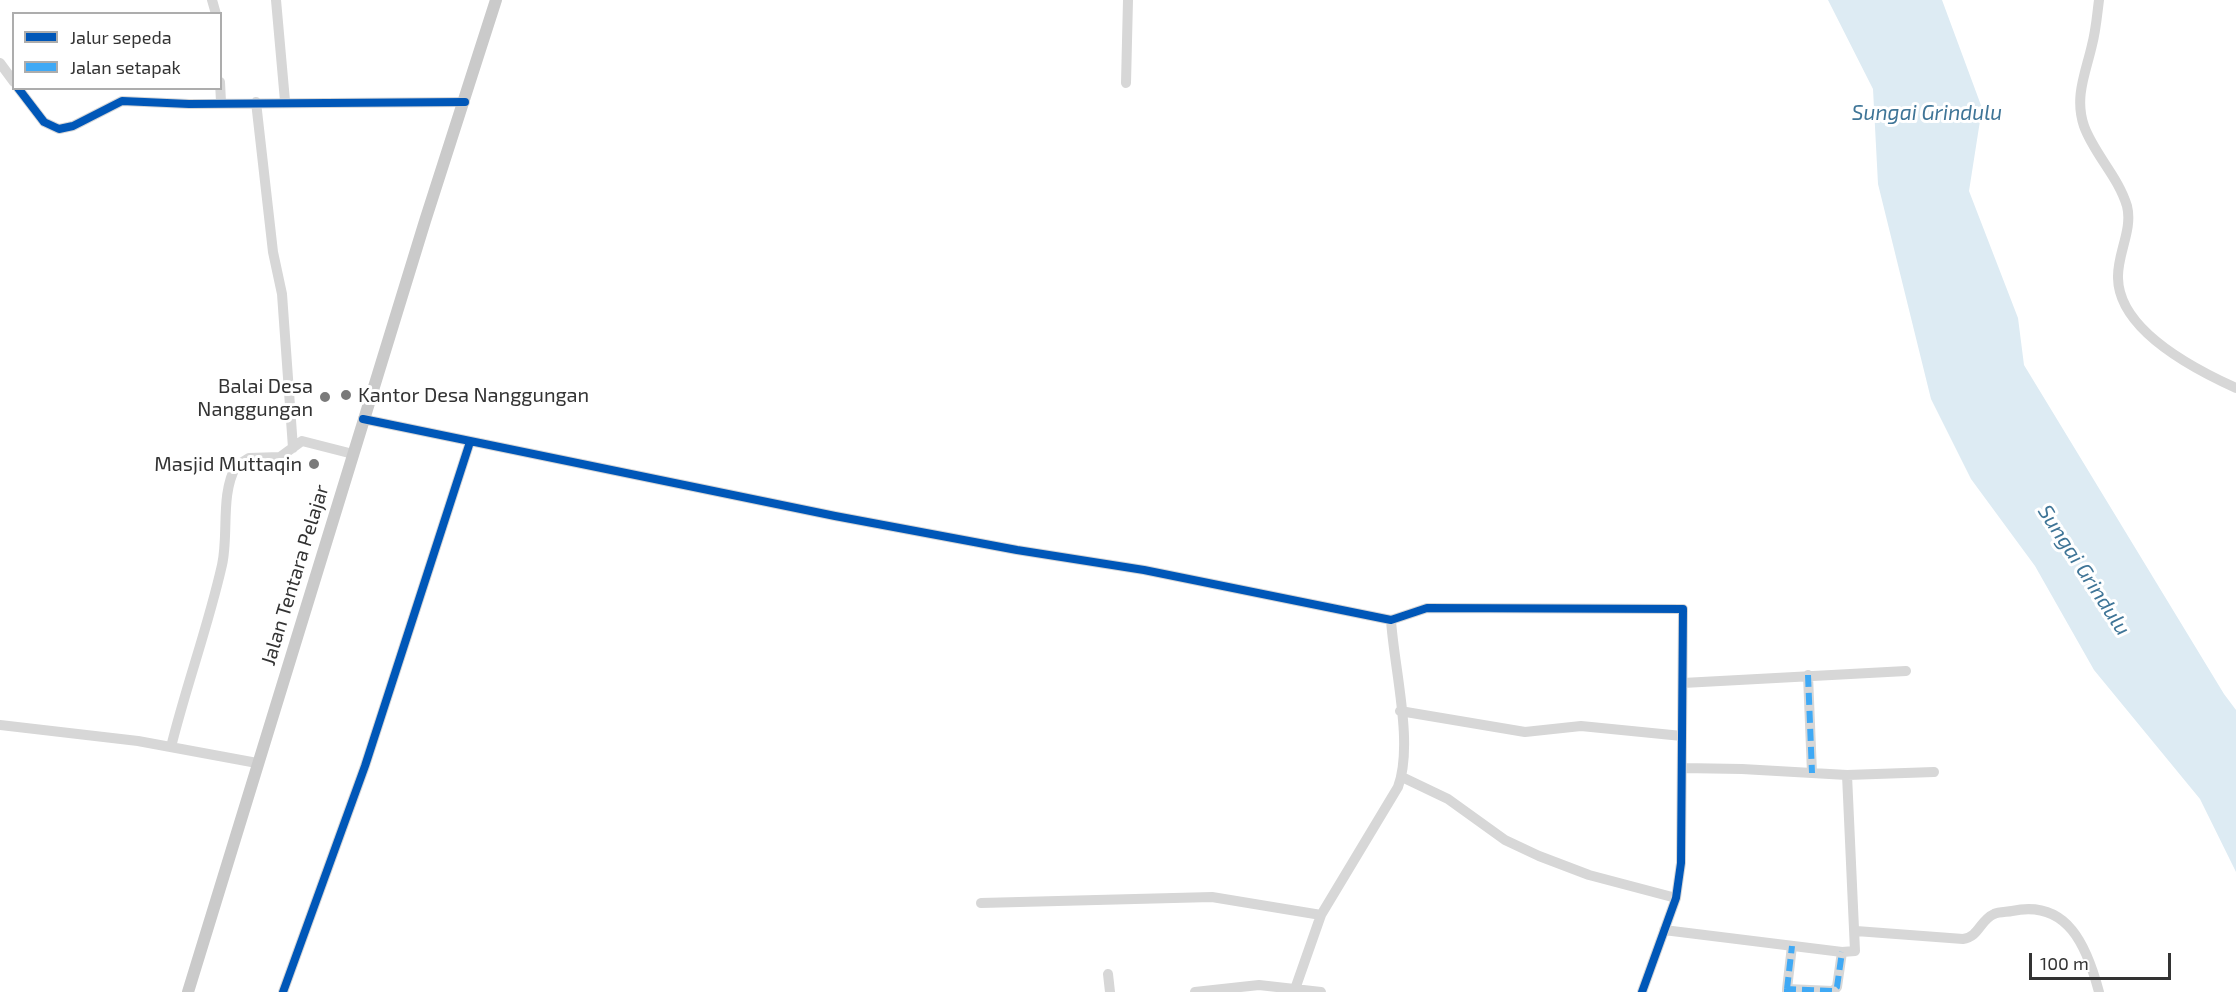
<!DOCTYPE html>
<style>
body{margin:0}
#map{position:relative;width:2236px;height:992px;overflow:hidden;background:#fff;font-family:"Exo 2",sans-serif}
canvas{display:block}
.legend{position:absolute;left:12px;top:12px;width:210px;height:78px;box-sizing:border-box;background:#fff;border:2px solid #adadad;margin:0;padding:8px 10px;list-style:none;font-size:18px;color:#333}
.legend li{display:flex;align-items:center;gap:12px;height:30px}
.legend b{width:30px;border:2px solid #adadad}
.scale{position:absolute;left:2029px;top:953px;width:142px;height:27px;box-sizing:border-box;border:3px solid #333;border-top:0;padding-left:8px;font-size:18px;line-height:21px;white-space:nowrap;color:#333;-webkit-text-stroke:4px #fff;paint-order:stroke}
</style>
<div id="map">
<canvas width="2236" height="992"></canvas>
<ul class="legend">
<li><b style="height:8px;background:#0057b8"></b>Jalur sepeda</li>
<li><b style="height:8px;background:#3fa9f5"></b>Jalan setapak</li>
</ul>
<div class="scale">100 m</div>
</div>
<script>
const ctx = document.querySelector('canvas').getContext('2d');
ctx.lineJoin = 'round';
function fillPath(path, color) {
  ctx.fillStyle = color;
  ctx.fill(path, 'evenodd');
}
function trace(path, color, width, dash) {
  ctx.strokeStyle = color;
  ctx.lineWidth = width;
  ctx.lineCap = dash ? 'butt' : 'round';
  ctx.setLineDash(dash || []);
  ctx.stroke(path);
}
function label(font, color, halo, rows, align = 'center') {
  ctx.font = font + ' "Exo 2",sans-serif';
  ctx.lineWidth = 6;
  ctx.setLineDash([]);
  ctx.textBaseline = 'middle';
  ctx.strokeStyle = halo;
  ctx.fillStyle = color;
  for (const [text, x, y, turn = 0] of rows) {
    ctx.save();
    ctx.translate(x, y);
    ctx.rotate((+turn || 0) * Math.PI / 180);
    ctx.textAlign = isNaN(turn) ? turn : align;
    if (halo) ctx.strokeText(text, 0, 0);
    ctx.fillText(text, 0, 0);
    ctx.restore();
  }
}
fillPath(new Path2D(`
 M1828,0H1942L1982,108L1969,191L2018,318L2024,365L2224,694L2236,710V872L2200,799L2094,670L2035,566L1971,479L1931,399L1878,184L1873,89Z`), '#ddebf3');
trace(new Path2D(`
 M212,0L216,14
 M276,0L285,101
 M2099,0C2097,15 2096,30 2092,45C2086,72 2074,97 2084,126C2094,154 2118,176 2127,206C2133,230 2117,254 2118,278C2119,330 2194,369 2236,388
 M0,63L14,82
 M220,82L221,102
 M1126,83L1128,0
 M18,88L44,122L59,129L73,126L122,101L189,104L465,102
 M256,102L273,252L282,294L293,448
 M363,419L835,516L1017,550L1144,570L1391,620L1427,608L1683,609L1681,863L1676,898L1642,992
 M1808,675L1812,773
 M1683,683L1906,671
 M1400,711L1525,732L1581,726L1682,736
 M0,725L138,741L257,763
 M171,747C186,686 208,627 222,565C229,534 220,495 236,466L249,458L280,457L302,441L353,454
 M1682,768L1742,769L1847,775L1934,772
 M1402,777L1448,799L1505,840L1539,856L1589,875L1676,898
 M981,903L1212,897L1321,915
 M1664,930L1842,952L1855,951L1847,775
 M1856,931L1963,939C1979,937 1980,920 1994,914C1999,912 2007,912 2012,911C2068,899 2087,947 2099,992
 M1108,974L1110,992
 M1787,989L1792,946
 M283,992L365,766L470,442
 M1195,992L1259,985L1321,992
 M1294,992L1321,915L1398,787C1414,744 1394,668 1391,620
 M1787,992V989L1833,991L1837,987L1842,952`), '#d7d7d7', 10);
trace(new Path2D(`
 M188,992L425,221L496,0`), '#cacaca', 12);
trace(new Path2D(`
 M1808,675L1812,773
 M1787,989L1792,946
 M1787,992V989L1833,991L1837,987L1842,952`), '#3fa9f5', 6, [12, 6]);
trace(new Path2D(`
 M18,88L44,122L59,129L73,126L122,101L189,104L465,102
 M363,419L835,516L1017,550L1144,570L1391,620L1427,608L1683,609L1681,863L1676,898L1642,992
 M283,992L365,766L470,442`), '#0057b8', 8);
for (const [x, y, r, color] of [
 [346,395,6,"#7a7a7a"],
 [325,397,6,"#7a7a7a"],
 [314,464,6,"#7a7a7a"]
]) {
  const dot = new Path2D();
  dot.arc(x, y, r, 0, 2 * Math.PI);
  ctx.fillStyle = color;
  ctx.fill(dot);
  trace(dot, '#fff', 2);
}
label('20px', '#333', '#fff', [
 ["Balai Desa",313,386],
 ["Nanggungan",313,409],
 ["Kantor Desa Nanggungan",358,395,"left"],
 ["Masjid Muttaqin",302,464]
], 'right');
label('20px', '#333', '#fff', [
 ["Jalan Tentara Pelajar",295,575,-73]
]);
label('italic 21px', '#3f7597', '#fff', [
 ["Sungai Grindulu",1927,113],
 ["Sungai Grindulu",2084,570,57]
]);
</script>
